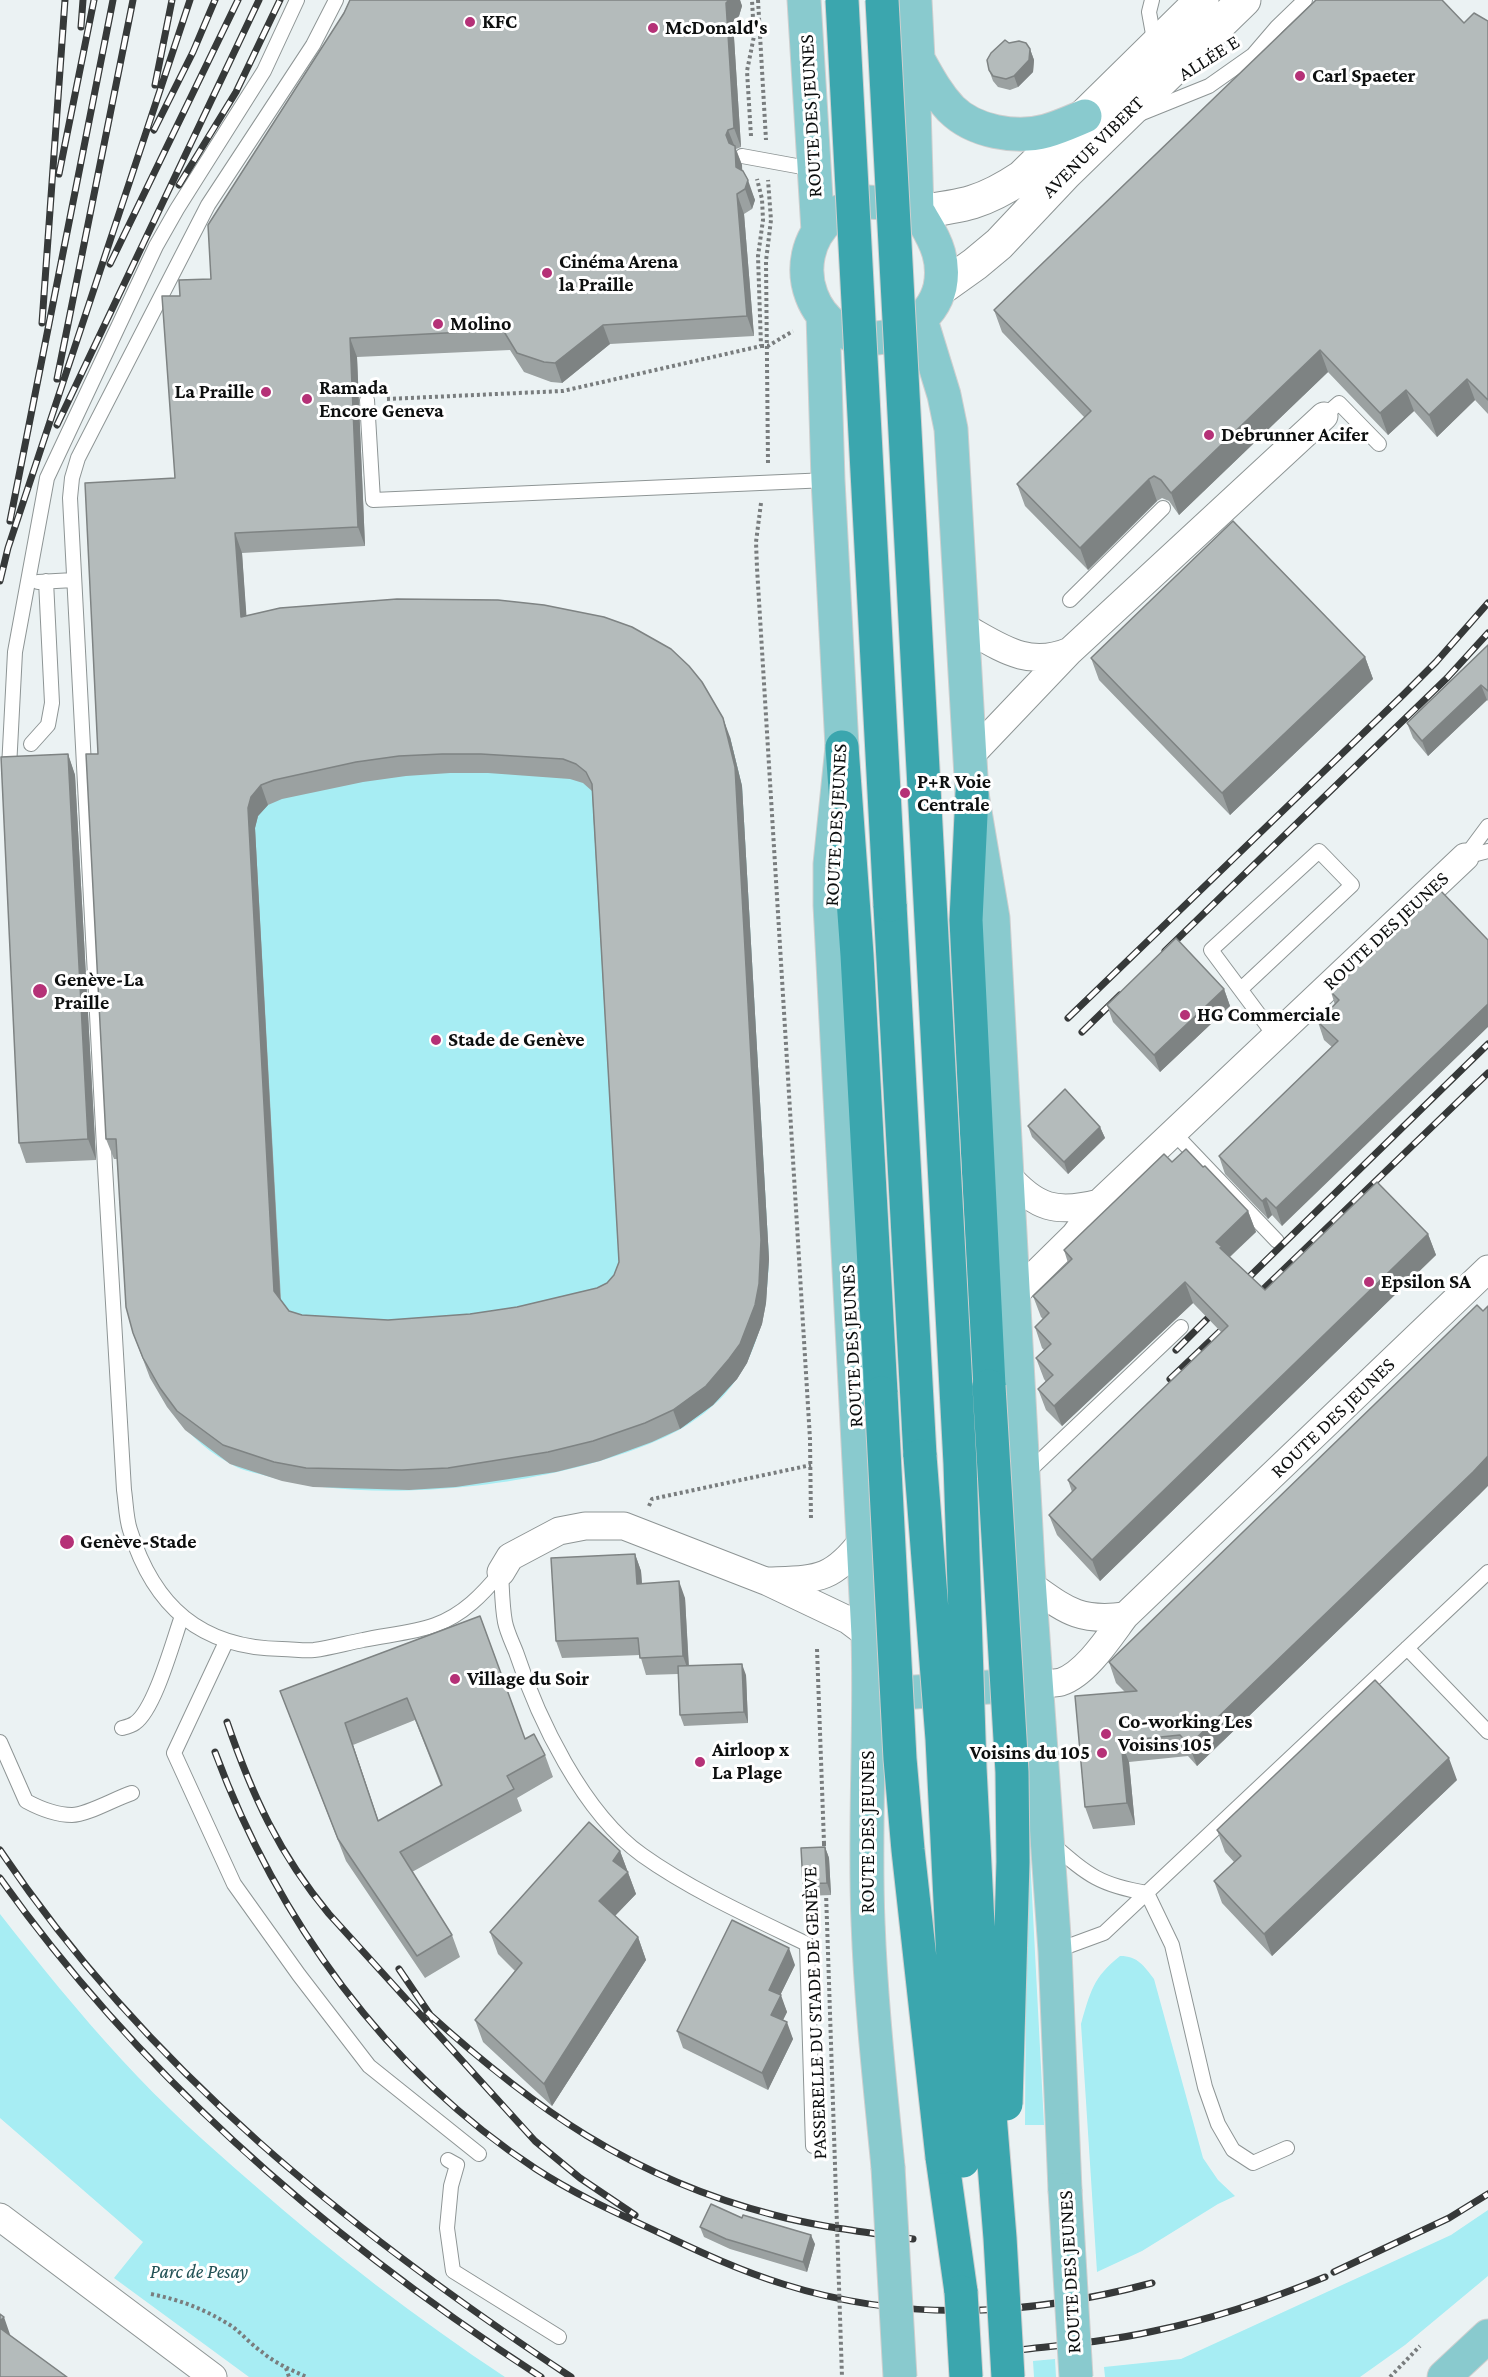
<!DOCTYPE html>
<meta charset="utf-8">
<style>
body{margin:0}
canvas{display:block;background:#ebf2f3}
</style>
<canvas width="1488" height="2377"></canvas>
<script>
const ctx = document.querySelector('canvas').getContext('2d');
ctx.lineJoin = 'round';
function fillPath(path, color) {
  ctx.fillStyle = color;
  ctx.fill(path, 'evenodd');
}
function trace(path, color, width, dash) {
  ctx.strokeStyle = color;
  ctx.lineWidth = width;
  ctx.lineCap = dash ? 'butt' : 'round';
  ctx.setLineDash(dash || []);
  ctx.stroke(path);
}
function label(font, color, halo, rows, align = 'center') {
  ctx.font = font + ' "Crimson Pro",serif';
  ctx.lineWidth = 6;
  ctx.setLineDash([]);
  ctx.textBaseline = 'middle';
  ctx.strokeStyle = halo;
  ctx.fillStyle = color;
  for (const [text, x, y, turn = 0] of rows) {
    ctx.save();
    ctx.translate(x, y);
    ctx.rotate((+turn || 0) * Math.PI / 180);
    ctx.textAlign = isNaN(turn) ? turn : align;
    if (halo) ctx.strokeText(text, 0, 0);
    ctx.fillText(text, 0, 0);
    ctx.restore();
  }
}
fillPath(new Path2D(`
 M730,737L742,786L769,1259C767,1309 759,1356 725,1394C712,1408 695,1421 679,1430C575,1485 375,1509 263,1475C251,1472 238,1469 229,1463C176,1433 148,1384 133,1326L106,796Z
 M1027,1838H1029L1044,2125H1025Z
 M0,1914C39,1964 79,2013 122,2060C162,2104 208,2145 253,2184C333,2254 416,2318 505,2377H249L114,2278L143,2242L0,2118Z
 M1120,1956C1138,1956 1144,1966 1154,1979L1203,2158L1218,2180L1235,2196L1218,2204L1142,2251L1097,2272L1081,2024C1090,1993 1093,1977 1120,1956Z
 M1488,2210V2276L1405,2345L1360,2377H1105L1104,2367L1181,2359L1451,2235Z
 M1055,2359L1056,2377H1034L1033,2361Z`), '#a7edf3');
const service = new Path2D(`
 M336,0L313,45L208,205L78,458L72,478L70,498L105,1167L124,1490C126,1503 126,1518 130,1530C154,1607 201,1648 282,1649C293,1649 304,1651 314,1650C330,1648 347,1643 363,1640C386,1635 413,1633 435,1625C463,1615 483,1594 501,1572
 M1152,0L1149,12L1155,45
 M1142,113L1209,86L1253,55L1277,27L1305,0
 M742,156L813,169
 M367,400L373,500L828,480
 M1324,416L1339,403L1379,444
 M38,582L74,580
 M1070,600L1163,508
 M31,744L48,725L52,703L46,581
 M16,767L9,768L15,652L47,478L156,246L177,209L264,71L297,0
 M1465,857L1488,826
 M1465,857L1488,851
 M1241,989L1352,885L1319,851L1211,950L1275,1036
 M1173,1132L1277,1241
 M1027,1473L1181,1327
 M501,1572C502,1588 502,1606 505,1622C507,1632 512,1642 516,1652C538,1719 583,1813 642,1855C691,1890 753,1918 807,1944L813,2146
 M226,1642L174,1753L234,1884L299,1975L369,2066L479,2154
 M1407,1648L1488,1732
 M122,1728C126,1727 131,1726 135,1723C155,1709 173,1641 182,1616
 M0,1742L26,1801C39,1808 57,1815 72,1815C87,1815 116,1798 132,1793
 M1052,1844C1088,1875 1099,1885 1147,1893
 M1147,1893L1172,1945L1205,2087L1218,2124L1233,2150L1253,2163L1287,2148
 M1055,1951L1104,1933L1488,1572
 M448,2160L457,2165L451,2186L447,2228L453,2271L559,2337`);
const minor = new Path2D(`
 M964,627C1000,647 1028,669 1070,651
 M970,756L1070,651L1324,416
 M1007,1175C1036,1208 1056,1214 1099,1203
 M1014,1295L1075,1235L1099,1203L1465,857
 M501,1572L510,1557L559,1531L585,1526H624L768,1582L848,1620L868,1635
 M769,1581C817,1579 832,1581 863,1540
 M1029,1584C1066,1610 1078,1622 1125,1616
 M1037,1684C1044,1683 1054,1684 1061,1682C1086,1674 1110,1636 1125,1616L1488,1269
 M0,2217L213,2377`);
const secondary = new Path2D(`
 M917,212C964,206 983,203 1022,177L1202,0
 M940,289L975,264L999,244L1065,174L1244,0`);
const primary = new Path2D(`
 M804,0L818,231
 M915,0L918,59L914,106L917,212
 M918,59C928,77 937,94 951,109C974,132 1016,139 1046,131C1060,127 1073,121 1085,116
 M868,202C883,203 904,202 917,211C920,214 922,219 924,222C937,243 945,262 940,287C936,304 925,317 911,327C901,334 889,337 877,338C812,342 783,260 830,218C841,209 854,205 868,202Z
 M823,315L828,480L842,747L830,864V905L868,1635C871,1731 864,1826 868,1922C871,2004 880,2085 888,2167
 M921,320L944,395L951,429L972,794L993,918L1028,1566L1055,1951L1065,2190
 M870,1695L1035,1684
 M1444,2377L1488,2336`);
const motorway = new Path2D(`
 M842,747L857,955L881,1393
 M972,794L966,920L989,1386
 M890,905L920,1456
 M942,2157L961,2292`);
trace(service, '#8e9595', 16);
trace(minor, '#8e9595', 29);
trace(secondary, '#8e9595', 35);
trace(primary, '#cfcfcf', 35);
trace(motorway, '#cfcfcf', 35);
trace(new Path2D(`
 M758,0L766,140
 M751,136L747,71L754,36L752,0
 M761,346H768L793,331
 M387,399L563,391L761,346L758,256L763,220L762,199L757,179
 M768,463L766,261L771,220L768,180
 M761,503L756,542L757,568L810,1439L811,1521
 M649,1506L652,1499L811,1465
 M817,1649L824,1843
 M151,2294C181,2300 207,2310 233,2327C243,2335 252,2345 262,2352C275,2363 291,2370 307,2377
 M286,2368L289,2377
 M1390,2377L1420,2346`), '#797d7e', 4, [3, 3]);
trace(service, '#fff', 14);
trace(minor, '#fff', 27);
trace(secondary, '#fff', 33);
trace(primary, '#89cace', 33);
trace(motorway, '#3ba6ae', 33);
const rail = new Path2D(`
 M81,27L83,0
 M155,85L172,0
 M154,130L193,52L215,0
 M59,174L94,0
 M179,185L236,92L280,0
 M110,264L238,0
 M42,323L65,0
 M57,379L133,0
 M57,425L259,0
 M10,521L113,0
 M0,581L8,548L190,0
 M1165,951L1447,678L1488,633
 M1068,1018L1404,694L1436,662L1488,603
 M1082,1032L1120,995
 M1243,1283L1488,1044
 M1252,1300L1488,1073
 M1176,1350L1208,1318
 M1170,1379L1233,1319
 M227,1722C252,1795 279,1854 329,1914L535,2141L580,2178L635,2215
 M215,1752C277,1919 385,2070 536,2169C576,2195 619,2214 662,2234C702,2253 741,2271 783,2284C906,2323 1029,2316 1152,2283
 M0,1850C148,2071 352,2232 571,2377
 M0,1878C144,2081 334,2243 541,2377
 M399,1969L433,2019
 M427,2012C534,2109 632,2178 774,2215C819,2227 866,2232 913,2239
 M1334,2272L1449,2218L1488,2194
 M994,2353C1047,2346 1101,2343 1154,2331C1213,2319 1269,2300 1325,2277`);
trace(rail, '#363939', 7);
trace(rail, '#fff', 4.5, [14]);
const primaryBridge = new Path2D(`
 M888,2167L900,2377
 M1065,2190L1076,2377`);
const motorwayBridge = new Path2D(`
 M842,0L890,905
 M882,0L960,1463L970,1768L984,2041L1000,2238L1008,2377
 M989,1386L1012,1772L1013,1862L1006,2104
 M881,1393L900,1759L908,1850L942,2157
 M920,1456L942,1739L963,2161
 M961,2292L966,2377`);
trace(primaryBridge, '#cfcfcf', 35, []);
trace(motorwayBridge, '#cfcfcf', 35, []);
trace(new Path2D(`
 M824,1843V1852
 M826,1892L842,2377`), '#797d7e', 4, [3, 3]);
trace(primaryBridge, '#89cace', 33);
trace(motorwayBridge, '#3ba6ae', 33);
fillPath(new Path2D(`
 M350,0H740L742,6L739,16L733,22L741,147L736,149L742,165V170L755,200L752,209L744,214L754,336L610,344L562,383L551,382L524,372L510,350L357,357L365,546L242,553L246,616L730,737L742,786L769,1259L766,1303L762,1324L747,1363L737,1379L713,1405L680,1429L652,1442L600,1461L556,1472L456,1487L409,1490L313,1487L282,1481L230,1464L185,1430L167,1407L150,1378L133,1333L117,1159H114L106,1139L98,754L175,478L180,296L211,279ZM450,773H488L570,779L583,783L592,791L619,1262L614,1275L607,1283L597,1288L517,1307L470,1314L388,1320L302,1315L289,1311L281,1300L255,828L258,816L268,805L282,799L363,782L406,776Z
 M1488,21V414L1475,400L1437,437L1414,411L1388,435L1328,372L1179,515L1169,501L1162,498L1157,501L1088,570L1025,506L1017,484L1085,418L1002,332L994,310L1464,23Z
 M1009,43L1030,49L1034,60L1033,72L1018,87L1010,90L998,87L993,81L989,70Z
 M1488,645V701L1487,700L1428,756L1413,738L1407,723Z
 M1365,657L1373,679L1230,815L1099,680L1091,658Z
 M68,754L75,775L96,1160L26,1163L19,1143Z
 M1439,889L1282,1226L1272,1215L1268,1219L1225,1174L1219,1156L1332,1047L1324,1040L1318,1022L1335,1005L1331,992Z
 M1224,989L1230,1006L1160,1072L1113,1022L1107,1005Z
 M1028,1126L1100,1127L1105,1138L1068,1174L1032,1137Z
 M1172,1162L1248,1211L1256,1232L1230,1257L1265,1290L1428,1234L1436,1255L1100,1581L1057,1535L1049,1515L1072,1492L1068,1480L1221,1332L1193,1303L1062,1426L1046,1410L1038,1389L1046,1382L1044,1379L1036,1358L1044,1350L1042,1348L1035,1327L1043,1319L1041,1317L1033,1296L1068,1263L1064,1250Z
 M1481,1493L1197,1766L1188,1756L1129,1762L1135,1825L1093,1829L1085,1807L1125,1692L1116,1683L1109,1662Z
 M635,1554L641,1571L642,1583L685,1598L689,1666L746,1675L748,1723L684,1726L680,1715L678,1674L646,1675L640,1655L562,1658L556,1641Z
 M480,1616L525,1739L545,1755L553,1777L517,1798L522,1811L412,1872L452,1935L460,1957L425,1978L346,1861L280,1691ZM415,1720L441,1786L378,1821L353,1745Z
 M1457,1780L1272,1956L1222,1903L1214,1881L1234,1862L1225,1852L1217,1830Z
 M825,1847L829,1858L831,1895L807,1896L803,1884Z
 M620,1851L636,1894L615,1916L638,1937L646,1960L552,2106L483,2042L475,2020L515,1971L498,1954L490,1932Z
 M795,1965L780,1995L787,2012L783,2020L793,2039L768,2090L683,2048L677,2031Z
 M742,2218L815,2244L807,2272L730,2249L704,2237L700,2227Z`), '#9ba1a1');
fillPath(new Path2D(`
 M729,0H740L742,6L739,16L733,22L741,147L734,128L726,3Z
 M1030,49L1034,60L1033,72L1018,87L1014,76Z
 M728,130L742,165L743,186L726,135Z
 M748,180L755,200L752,209L745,189Z
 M737,194L744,214L754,336L747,316Z
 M603,325L610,344L562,383L555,363Z
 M350,338L357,357L365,546L358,527Z
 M1320,350L1328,372L1179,515L1171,493Z
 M1467,379L1475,400L1437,437L1429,415Z
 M1406,390L1414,411L1388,435L1380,413Z
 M1149,479L1157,501L1088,570L1080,548Z
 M235,533L242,553L248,637L241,617Z
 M1365,657L1373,679L1230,815L1222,793Z
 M1481,685L1487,700L1428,756L1422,741Z
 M723,718L730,737L742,786L769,1259L766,1303L762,1324L747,1363L737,1379L713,1405L680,1429L673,1410Z
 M68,754L75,775L96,1160L88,1139Z
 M261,785L268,805L258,816L255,828L281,1311L274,1291L248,808L251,797Z
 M1224,989L1230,1006L1160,1072L1154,1055Z
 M1488,1004V1027L1282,1226L1276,1208Z
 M1100,1127L1105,1138L1068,1174L1064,1162Z
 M1266,1198L1272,1215L1268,1219L1262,1201Z
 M1248,1211L1256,1232L1226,1260L1216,1242Z
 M1428,1234L1436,1255L1100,1581L1092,1560Z
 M1185,1282L1193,1303L1062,1426L1054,1406Z
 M1488,1456V1486L1481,1493L1197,1766L1189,1745Z
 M635,1554L641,1571L643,1600L637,1584Z
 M679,1581L685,1598L689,1673L683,1656Z
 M742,1664L746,1675L748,1723L744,1712Z
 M345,1723L353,1745L386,1843L378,1821Z
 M1121,1741L1129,1762L1135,1825L1127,1803Z
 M1449,1758L1457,1780L1272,1956L1264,1934Z
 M825,1847L829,1858L831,1895L827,1883Z
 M620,1851L636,1894L608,1923L599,1901L613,1861Z
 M638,1937L646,1960L552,2106L544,2084Z
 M789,1948L795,1965L775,2006L769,1990Z
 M781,1995L787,2012L777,2032L771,2015Z
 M787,2022L793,2039L768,2090L762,2073Z
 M811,2235L815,2244L807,2272L803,2262Z
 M4,2317L13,2343L0,2334V2321Z`), '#7e8383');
const building = new Path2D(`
 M350,0H729L726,3L734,128L728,130L726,135L729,143L735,146L736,167L743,171L748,180L745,189L737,194L747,316L603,325L555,363L544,362L517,353L503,330L350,338L358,527L235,533L241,617L280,608L397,599L498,600L544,605L604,617L632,627L671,649L689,666L702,682L723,718L735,767L761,1240L759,1284L755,1305L740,1344L729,1359L706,1386L673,1410L645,1423L593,1441L548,1452L448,1468L402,1470L306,1468L274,1462L223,1445L177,1411L160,1388L143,1358L133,1333L126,1307L116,1139H106L86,754H98L85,483L175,478L162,296H180L179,280L211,279L208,225L344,13ZM442,754H481L563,759L576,764L586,772L592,784L619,1262L614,1275L607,1283L597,1288L517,1307L470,1314L388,1320L302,1315L289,1311L274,1291L248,808L251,797L261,785L274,780L356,762L399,756Z
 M1316,0H1442L1464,23L1474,13L1488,21V400L1467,379L1429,415L1406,390L1380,413L1320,350L1171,493L1161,480L1154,476L1149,479L1080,548L1017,484L1091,411L994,310Z
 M1005,40L1009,43L1019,41L1026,43L1030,49L1029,60L1014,76L1006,79L993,76L989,70L987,60L991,53Z
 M1233,521L1365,657L1222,793L1091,658Z
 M1488,645V691L1481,685L1422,741L1407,723Z
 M68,754L88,1139L19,1143L1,757Z
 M1439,889L1488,940V1004L1276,1208L1266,1198L1262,1201L1219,1156L1338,1041L1318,1022L1339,1000L1331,992Z
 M1176,938L1224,989L1154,1055L1107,1005Z
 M1065,1089L1100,1127L1064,1162L1028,1126Z
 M1186,1149L1203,1167L1205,1166L1248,1211L1216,1242L1222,1247L1220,1248L1265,1290L1377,1182L1428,1234L1092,1560L1049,1515L1076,1488L1068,1480L1228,1326L1185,1282L1054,1406L1038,1389L1053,1375L1036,1358L1051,1344L1035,1327L1049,1313L1033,1296L1072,1259L1064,1250L1164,1154L1172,1162Z
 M1477,1305L1483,1311L1488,1306V1456L1473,1472L1189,1745L1180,1735L1121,1741L1127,1803L1085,1807L1075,1696L1137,1691L1109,1662Z
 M635,1554L637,1584L679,1581L683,1656L640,1658L638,1638L556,1641L551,1558Z
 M480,1616L525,1739L534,1734L545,1755L507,1776L514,1789L400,1852L452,1935L417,1956L338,1839L280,1691ZM407,1698L442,1785L378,1821L345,1723Z
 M742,1664L744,1712L680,1715L678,1666Z
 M1375,1680L1449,1758L1264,1934L1214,1881L1241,1856L1217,1830Z
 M589,1822L620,1851L613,1861L628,1872L599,1901L638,1937L544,2084L475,2020L522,1963L490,1932Z
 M825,1847L827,1883L803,1884L801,1848Z
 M732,1920L789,1948L769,1990L781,1995L771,2015L787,2022L762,2073L677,2031Z
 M711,2204L742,2218L743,2215L811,2235L803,2262L726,2239L700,2227Z
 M0,2314L4,2317L0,2321Z
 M0,2328L67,2377H0Z`);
fillPath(building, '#b4bbbb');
trace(building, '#7e8383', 1.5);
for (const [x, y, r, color] of [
 [470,22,6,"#b53177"],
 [653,28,6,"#b53177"],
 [1300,76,6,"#b53177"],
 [547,273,6,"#b53177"],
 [438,324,6,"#b53177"],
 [266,392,6,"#b53177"],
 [307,399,6,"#b53177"],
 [1209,435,6,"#b53177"],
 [905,793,6,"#b53177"],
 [40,991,8,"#b53177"],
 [1185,1015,6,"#b53177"],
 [436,1040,6,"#b53177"],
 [1369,1282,6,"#b53177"],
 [67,1542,8,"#b53177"],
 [455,1679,6,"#b53177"],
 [1106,1734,6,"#b53177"],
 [1102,1753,6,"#b53177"],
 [700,1762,6,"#b53177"]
]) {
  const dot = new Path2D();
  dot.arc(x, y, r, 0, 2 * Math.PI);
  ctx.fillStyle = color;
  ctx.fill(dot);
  trace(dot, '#fff', 2);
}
label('bold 20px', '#0d0f0f', '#fff', [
 ["KFC",482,22],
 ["McDonald's",665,28],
 ["Carl Spaeter",1312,76],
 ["Cinéma Arena",559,262],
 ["la Praille",559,285],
 ["Molino",450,324],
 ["Ramada",319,388],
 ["Encore Geneva",319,411],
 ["La Praille",254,392,"right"],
 ["Debrunner Acifer",1221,435],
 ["P+R Voie",917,782],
 ["Centrale",917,805],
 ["Genève-La",54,980],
 ["Praille",54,1003],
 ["HG Commerciale",1197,1015],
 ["Stade de Genève",448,1040],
 ["Epsilon SA",1381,1282],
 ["Genève-Stade",80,1542],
 ["Village du Soir",467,1679],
 ["Co-working Les",1118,1722],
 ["Voisins 105",1118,1745],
 ["Airloop x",712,1750],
 ["La Plage",712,1773],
 ["Voisins du 105",1090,1753,"right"]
], 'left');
label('20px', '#0d0f0f', '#fff', [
 ["ALLÉE E",1209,58,-32],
 ["ROUTE DES JEUNES",811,116,-93],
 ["AVENUE VIBERT",1093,147,-45],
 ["ROUTE DES JEUNES",836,825,-87],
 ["ROUTE DES JEUNES",1386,931,-43],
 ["ROUTE DES JEUNES",852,1346,-93],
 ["ROUTE DES JEUNES",1333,1418,-44],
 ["ROUTE DES JEUNES",868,1832,-90],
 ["PASSERELLE DU STADE DE GENÈVE",815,2013,-92],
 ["ROUTE DES JEUNES",1070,2272,-93]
]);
label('italic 20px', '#225155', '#fff', [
 ["Parc de Pesay",199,2272]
]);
</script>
